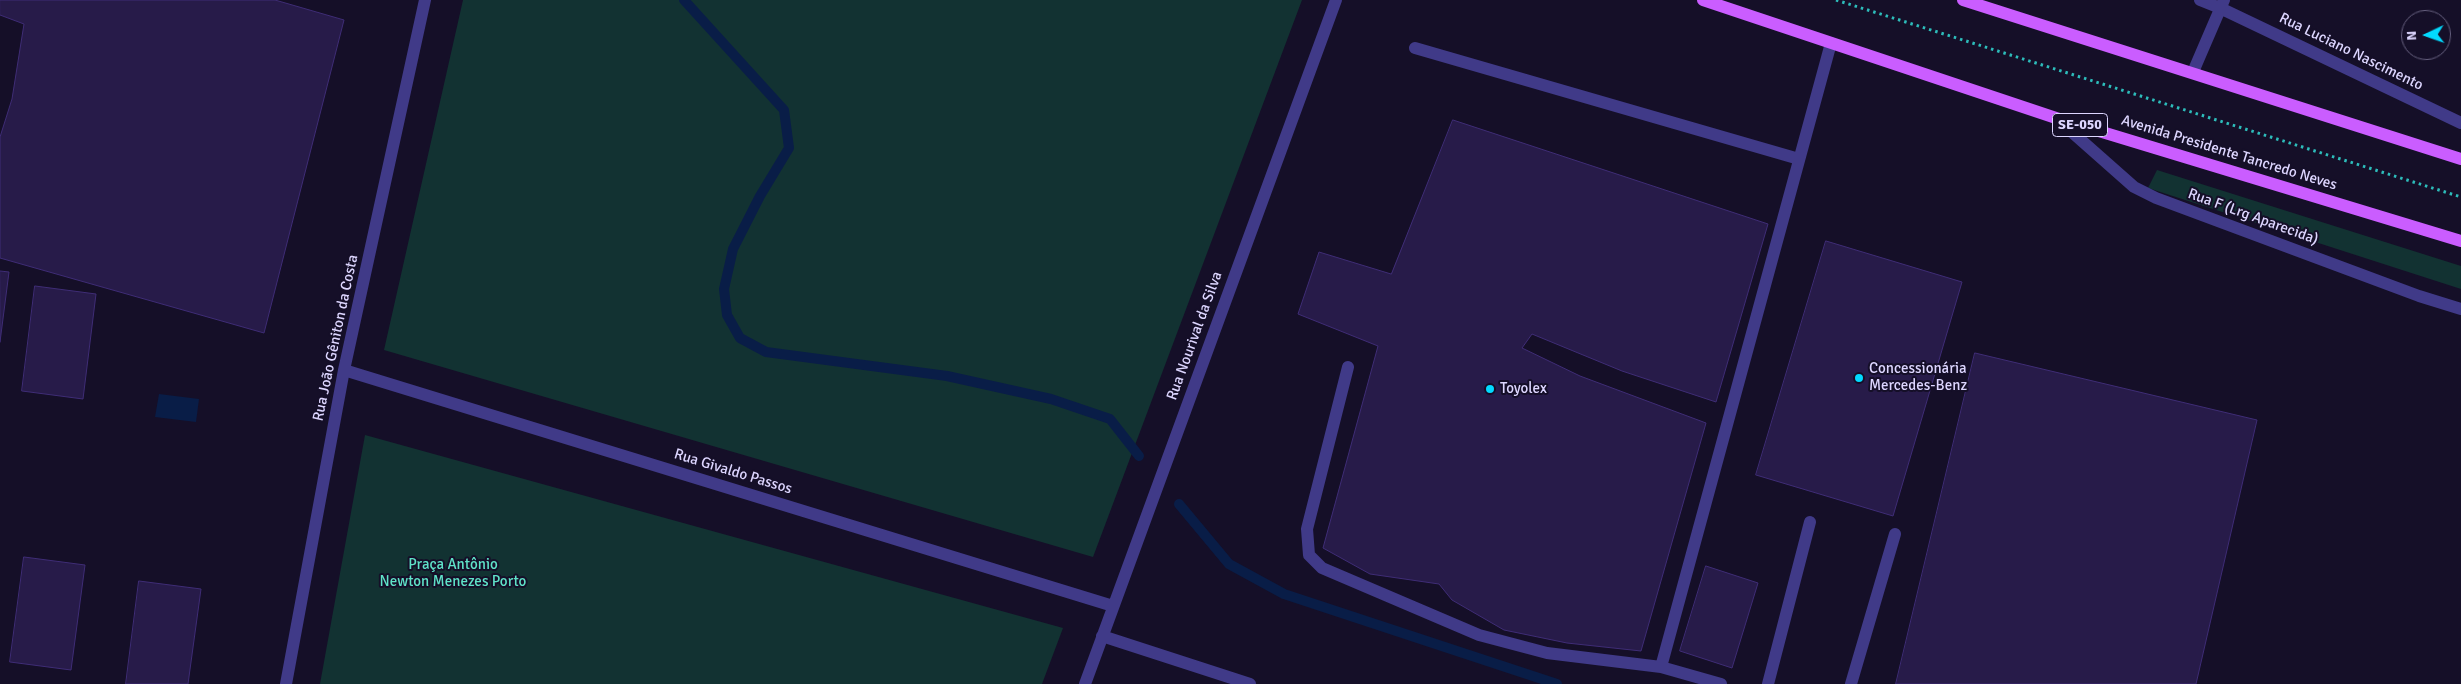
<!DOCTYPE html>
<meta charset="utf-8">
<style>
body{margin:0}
#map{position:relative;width:2461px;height:684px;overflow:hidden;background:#150f28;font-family:Signika,sans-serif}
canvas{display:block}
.north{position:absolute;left:2401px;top:10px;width:50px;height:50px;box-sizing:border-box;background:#150f28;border:1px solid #655f7e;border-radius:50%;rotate:267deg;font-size:14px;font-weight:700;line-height:20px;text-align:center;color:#ddd6ff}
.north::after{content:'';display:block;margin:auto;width:18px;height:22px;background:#02daff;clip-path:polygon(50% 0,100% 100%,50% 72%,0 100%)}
</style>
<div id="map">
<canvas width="2461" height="684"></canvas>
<div class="north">N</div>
</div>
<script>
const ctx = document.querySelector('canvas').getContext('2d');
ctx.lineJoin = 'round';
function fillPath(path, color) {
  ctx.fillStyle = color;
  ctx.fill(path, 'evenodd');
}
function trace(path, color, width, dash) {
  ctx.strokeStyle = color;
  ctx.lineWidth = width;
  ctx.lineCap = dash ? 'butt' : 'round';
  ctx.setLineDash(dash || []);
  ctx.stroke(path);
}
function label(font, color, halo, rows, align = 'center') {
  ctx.font = font + ' Signika,sans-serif';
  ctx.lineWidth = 4;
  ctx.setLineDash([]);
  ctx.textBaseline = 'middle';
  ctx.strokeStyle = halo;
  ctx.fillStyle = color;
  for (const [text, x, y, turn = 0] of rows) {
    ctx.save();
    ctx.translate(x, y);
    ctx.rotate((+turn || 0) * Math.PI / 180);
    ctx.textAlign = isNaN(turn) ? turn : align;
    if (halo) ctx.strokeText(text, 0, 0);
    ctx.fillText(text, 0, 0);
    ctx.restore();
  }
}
fillPath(new Path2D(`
 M463,0H1302L1093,557L384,350Z
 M2157,170L2461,266V289L2148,188Z
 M365,435L1063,628L1042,684H320Z`), '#123232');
fillPath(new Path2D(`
 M159,394L199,399L196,422L155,417Z`), '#091d47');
trace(new Path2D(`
 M684,0L784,110L789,148L760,196L733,249L724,289L727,315L740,338L766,352L947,376L1051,399L1110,419L1139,456
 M1179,504L1229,564L1284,594L1557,684`), '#091d47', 10);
const building = new Path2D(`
 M0,0H275L344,20L264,333L0,258V137L12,99L24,24L0,15Z
 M1453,120L1768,224L1716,402L1622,371L1532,334L1522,348L1580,376L1706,423L1641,651L1567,643L1504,630L1452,600L1439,584L1370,574L1323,548L1378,346L1298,314L1319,252L1391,274Z
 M1826,241L1962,282L1893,516L1756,475Z
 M0,271L9,272L0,342Z
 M35,286L96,294L83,399L22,391Z
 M1975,353L2257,420L2196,684H1896Z
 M24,557L85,565L71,670L10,662Z
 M1706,566L1758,583L1732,668L1680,651Z
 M139,581L201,589L188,684H126Z`);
fillPath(building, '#271b49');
trace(building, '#3f2d76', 1);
trace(new Path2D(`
 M1836,0L2461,197`), '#2dbcba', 3, [2.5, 4]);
trace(new Path2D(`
 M2200,0L2220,8L2461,123
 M1415,48L1799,159
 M2193,72L2224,0
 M2056,118L2134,187L2156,198L2419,296L2461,309
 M1348,367L1307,529L1309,555L1322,568L1479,635L1547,653L1661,667L1721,684
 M344,370L1113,606
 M1102,636L1250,684
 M1661,667L1831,43
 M286,684L344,370L425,0
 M1085,684L1336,0
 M1768,684L1810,522
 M1851,684L1895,534`), '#403a88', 12);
trace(new Path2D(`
 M1703,0L2056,118L2461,241
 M1963,0L2461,159`), '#ca5dff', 12);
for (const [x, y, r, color] of [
 [1859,378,5,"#02daff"],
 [1490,389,5,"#02daff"]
]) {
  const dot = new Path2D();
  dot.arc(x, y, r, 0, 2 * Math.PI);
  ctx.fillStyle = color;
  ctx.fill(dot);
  trace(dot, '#150f28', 2);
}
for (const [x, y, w] of [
 [2080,125,55]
]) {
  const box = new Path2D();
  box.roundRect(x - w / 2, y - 11.5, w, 23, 4);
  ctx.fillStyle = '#150f28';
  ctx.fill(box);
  trace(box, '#ddd6ff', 1);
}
label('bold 14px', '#ddd6ff', null, [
 ["SE-050",2080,125]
]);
label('15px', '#ddd6ff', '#150f28', [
 ["Rua Luciano Nascimento",2351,52,26],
 ["Avenida Presidente Tancredo Neves",2229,153,17],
 ["Rua F (Lrg Aparecida)",2253,217,20],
 ["Rua Nourival da Silva",1195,336,-70],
 ["Rua João Gêniton da Costa",336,338,-78],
 ["Rua Givaldo Passos",733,472,17]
]);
label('15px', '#ddd6ff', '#150f28', [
 ["Concessionária",1869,369],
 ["Mercedes-Benz",1869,386],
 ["Toyolex",1500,389]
], 'left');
label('15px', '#5fe2c8', '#150f28', [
 ["Praça Antônio",453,565],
 ["Newton Menezes Porto",453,582]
]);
</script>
